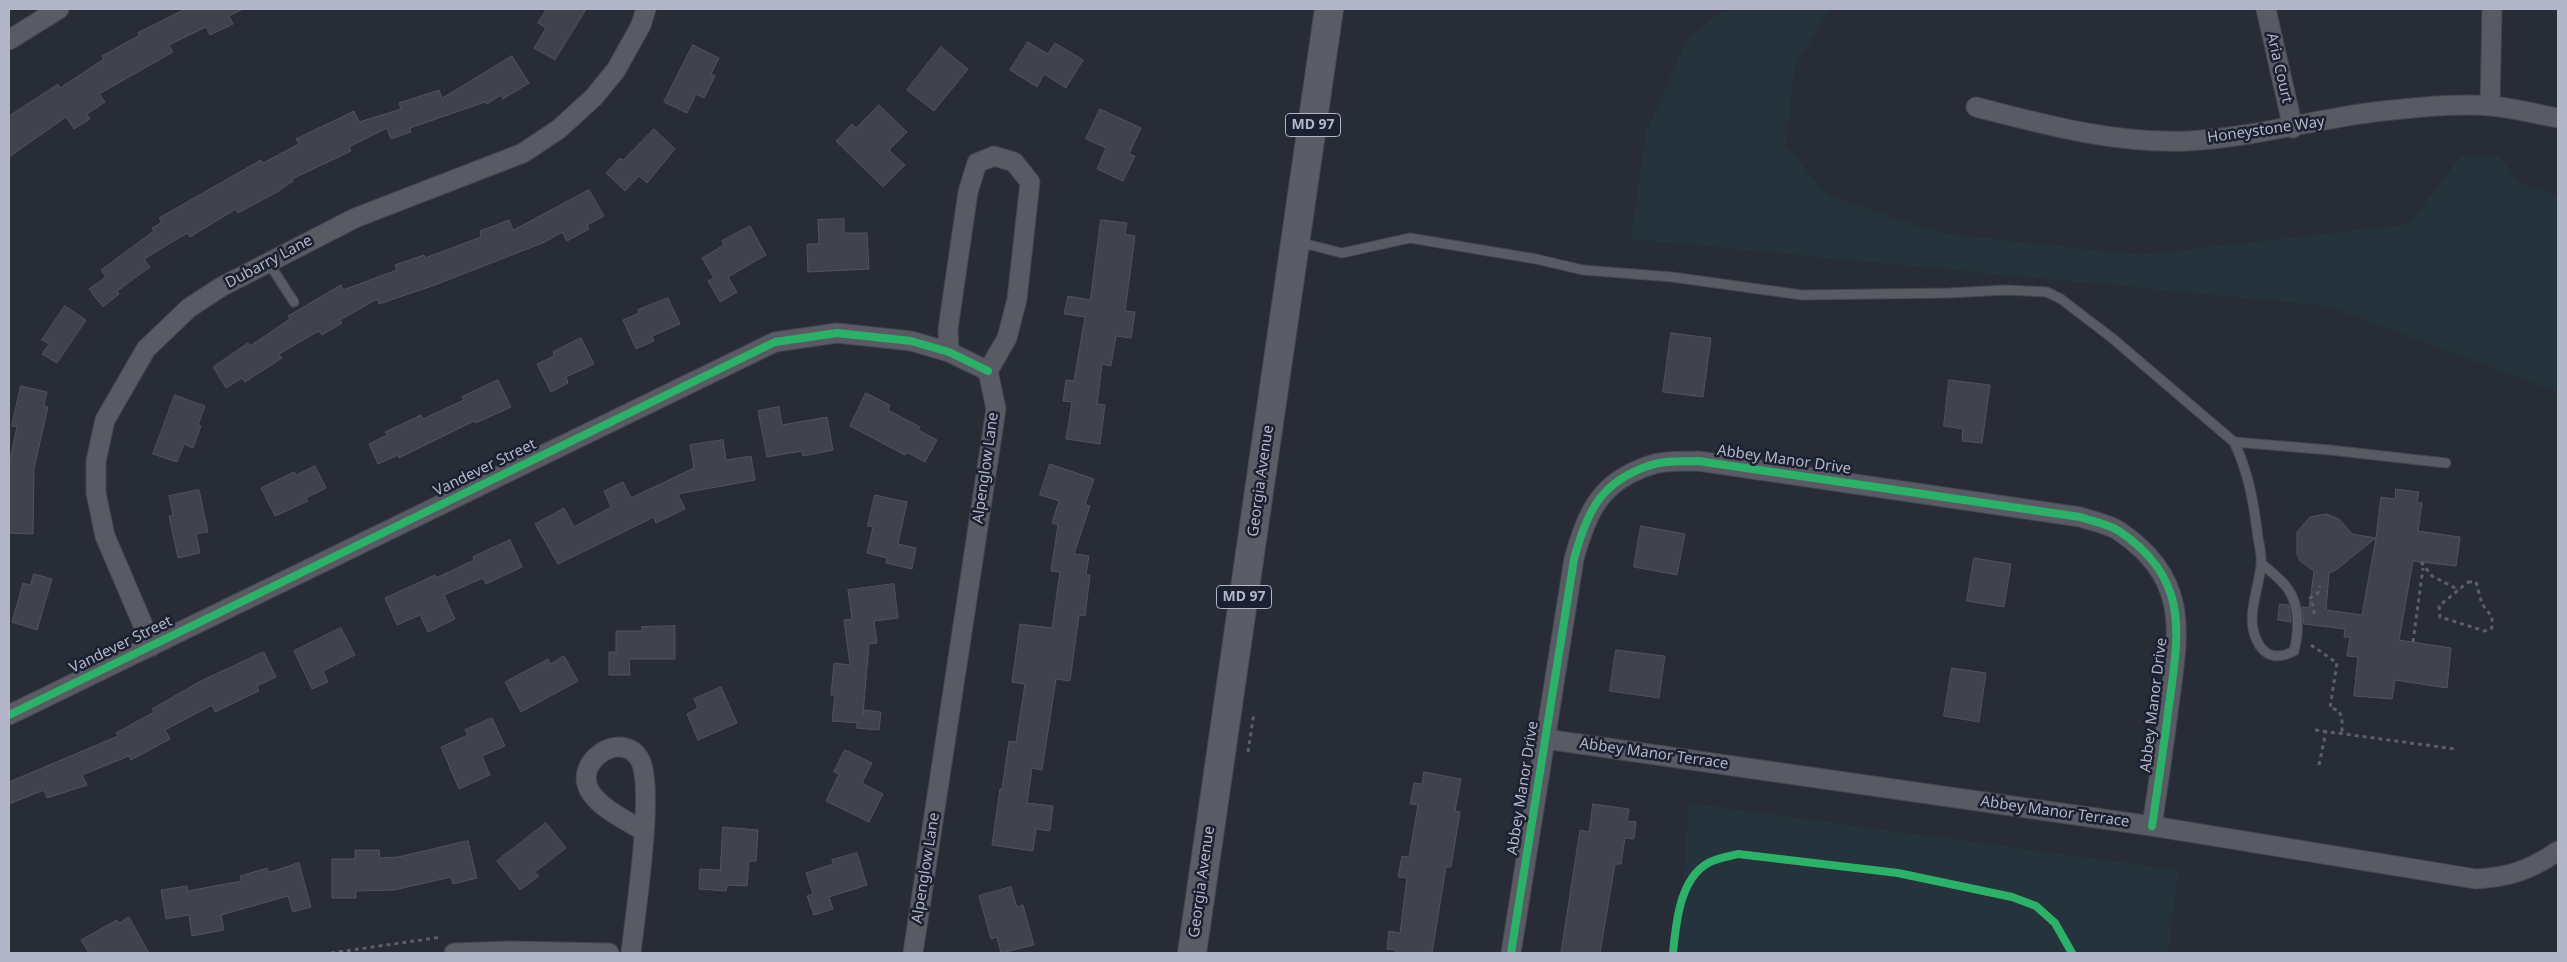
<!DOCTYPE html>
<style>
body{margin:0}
#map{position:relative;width:2567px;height:962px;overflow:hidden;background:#282c36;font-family:"Noto Sans",sans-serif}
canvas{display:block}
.frame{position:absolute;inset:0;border:10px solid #b2b6c8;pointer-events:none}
</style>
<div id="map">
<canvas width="2567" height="962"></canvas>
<div class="frame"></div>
</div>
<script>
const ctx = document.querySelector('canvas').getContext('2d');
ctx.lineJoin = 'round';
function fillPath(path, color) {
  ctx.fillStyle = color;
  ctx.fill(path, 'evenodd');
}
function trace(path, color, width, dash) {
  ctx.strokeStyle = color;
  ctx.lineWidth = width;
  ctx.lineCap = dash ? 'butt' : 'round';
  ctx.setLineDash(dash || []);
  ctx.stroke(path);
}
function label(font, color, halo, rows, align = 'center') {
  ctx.font = font + ' "Noto Sans",sans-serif';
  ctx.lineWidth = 5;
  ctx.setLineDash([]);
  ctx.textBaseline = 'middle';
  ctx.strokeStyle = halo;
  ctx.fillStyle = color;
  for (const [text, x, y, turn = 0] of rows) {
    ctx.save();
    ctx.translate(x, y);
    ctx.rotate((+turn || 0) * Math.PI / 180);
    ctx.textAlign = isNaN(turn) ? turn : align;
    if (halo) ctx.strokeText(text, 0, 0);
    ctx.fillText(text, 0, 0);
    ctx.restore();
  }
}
fillPath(new Path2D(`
 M1726,9H1830L1794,69L1786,146L1827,195L1940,233L2140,255L2409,224L2461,156H2499L2520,183L2558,196V392L2328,306L1631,239L1646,133L1688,37Z
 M1689,803L2178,870L2168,953H1678Z`), '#25343c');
const building = new Path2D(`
 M186,9H243L229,16L233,24L210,35L206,27L169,45L173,52L99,94L105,102L87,114L90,119L74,129L66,117L9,157V116L58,84L60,88L104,59L102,56L140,35L138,33Z
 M547,9H586L555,60L534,48L546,28L538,23Z
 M1028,42L1048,54L1055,43L1083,60L1066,88L1044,74L1037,87L1010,70Z
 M693,45L719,58L711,74L715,76L704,98L696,94L687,113L664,102Z
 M941,47L968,69L934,111L907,90Z
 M512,56L529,83L503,99L501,95L487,104L485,102L410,128L411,132L391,139L387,128L349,147L351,151L292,179L293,181L277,192L238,213L236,209L190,237L187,233L144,259L150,267L117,291L119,294L103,307L89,289L106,277L101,270L154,231L152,228L162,222L159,218L261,160L263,163L299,144L296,139L354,111L359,122L401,109L399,103L439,90L442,98Z
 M879,105L907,132L889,150L905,165L883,187L836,141L852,124L856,128Z
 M1100,109L1141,128L1129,154L1135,156L1123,181L1097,169L1106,148L1086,139Z
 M654,129L675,149L647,183L639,176L625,191L606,173L620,158L623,160Z
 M589,190L604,216L587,225L589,229L567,241L562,232L545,242L435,285L379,304L377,299L340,320L342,323L322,335L319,331L279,354L282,358L245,382L242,378L226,388L213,367L248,343L250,346L290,319L288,316L341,285L343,290L397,270L395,265L424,255L425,258L481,237L480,231L509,220L513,230Z
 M844,219V233H867L869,269L808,272L807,244H819L818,220Z
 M1101,220L1127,223L1125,234L1135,236L1125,311L1135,312L1131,338L1116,336L1111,366L1102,364L1097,404L1105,405L1100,444L1066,439L1072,402L1063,401L1066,380L1074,381L1085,317L1064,314L1068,296L1090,300Z
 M750,226L766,255L728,277L737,292L720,302L708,281L714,278L702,258L724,245L722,241Z
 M668,298L680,324L652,336L654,341L636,349L623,320L639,313L638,310Z
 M65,306L86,320L57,363L42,354L49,344L42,340Z
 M1671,333L1711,338L1703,397L1663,392Z
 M581,338L594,364L566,377L568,383L551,392L537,364L554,356L553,352Z
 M498,380L511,407L476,423L474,421L399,458L398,455L378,464L369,444L387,435L385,432L421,415L423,419L464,400L462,397Z
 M1949,380L1990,385L1982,443L1962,441L1963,429L1944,426Z
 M21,386L47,392L44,406L48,407L34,468L33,534L9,533V464L17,427L12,426Z
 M866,393L890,405L888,410L920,427L918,430L937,440L925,462L906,452L905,455L850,426Z
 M175,395L205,406L198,425L201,426L193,448L184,444L177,462L153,454Z
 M779,407L782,425L827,417L833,450L803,456L802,451L767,457L758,411Z
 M723,440L726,460L751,456L755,480L678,494L685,509L656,523L654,517L558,564L535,524L564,508L574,527L611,507L604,491L623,482L631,498L694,468L690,445Z
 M1050,464L1094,479L1085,505L1090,506L1074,554L1089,556L1086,574L1090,575L1085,616L1079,615L1070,681L1056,679L1042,770L1032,768L1027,803L1053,806L1050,831L1036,829L1033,851L992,845L1000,789H1002L1009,741L1016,742L1025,684L1012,682L1020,624L1052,628L1060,572L1051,571L1058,525L1052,523L1059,501L1040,495Z
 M315,466L326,488L306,498L308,501L275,516L261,488L294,472L296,475Z
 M2396,489L2419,492L2417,502L2422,503L2418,531L2460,537L2456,566L2413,561L2399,640L2451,648L2447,688L2395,680L2392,699L2354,696L2358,657L2347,656L2350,637H2344L2345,629L2304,624L2302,607L2309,608L2314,571L2300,561L2297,554V532L2310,517L2326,514L2339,519L2352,534L2376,538L2381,497L2395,499ZM2376,538L2362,615L2326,610L2329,573L2336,570Z
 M199,490L208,532L196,534L200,553L178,558L169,516L173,515L169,496Z
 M875,495L907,502L898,544L916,548L912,569L886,563L887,558L867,553L873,527L868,526Z
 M1641,526L1685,534L1677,575L1634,567Z
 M510,540L522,567L486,584L483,578L444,595L455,619L428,632L420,615L397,625L385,598L435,575L436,578L474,560L473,557Z
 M1974,558L2011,564L2004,607L1967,601Z
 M34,574L52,579L37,630L12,622L23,583L30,585Z
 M894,584L898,618L874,621L877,643L869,644L863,715L865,710L881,712L879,730L856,728L858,723L832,721L835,695H831L834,663L850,665L844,620L852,619L848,590Z
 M2280,604L2289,605L2291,622L2278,620Z
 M675,626V659H629L630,675H609V652H616V631H642V627Z
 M341,628L355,655L323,671L328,682L312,689L294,651Z
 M1616,650L1665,656L1659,698L1610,691Z
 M264,652L276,677L257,686L259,691L215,712L212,705L165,730L170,739L131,760L129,756L82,775L87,785L47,798L44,790L9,804V782L118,736L116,733L154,712L152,709L201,681Z
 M564,656L578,681L521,712L505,682L548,659L550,664Z
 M1952,668L1986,673L1979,722L1944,716Z
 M721,687L737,723L698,740L687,714L698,708L694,699Z
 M492,718L505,746L482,756L490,775L459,789L441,747L468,735L465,730Z
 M845,750L872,763L862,783L883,794L869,822L826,801L839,774L834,772Z
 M1424,772L1461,779L1455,811L1460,812L1451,867H1446L1432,953H1395L1396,950L1387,949L1389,931L1400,933L1407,878L1398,877L1402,856L1409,857L1418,805L1410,804L1414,783L1422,784Z
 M1593,804L1629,809L1627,821L1636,822L1634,839L1625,838L1621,864H1615L1600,953H1561L1580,830L1589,832Z
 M546,823L566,848L535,872L539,876L520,890L497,861Z
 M723,827L758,830L756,861H749L747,886L727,885L726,891L699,889L700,869L720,870Z
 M468,841L477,878L453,884L451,877L394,890L356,891V898H332V859H355V850H379L380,858L398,857Z
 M857,853L867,885L829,897L833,909L814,915L807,896L813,894L806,873L833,864L832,860Z
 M299,863L311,907L293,912L288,896L221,915L224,930L192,936L189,915L166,919L161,890L187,886L188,891L241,881L240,876L267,868L269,872Z
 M1011,887L1017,907L1023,905L1034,945L1001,953L997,937L991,939L979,896Z
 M129,917L149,953H89L81,940L117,920L119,923Z`);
fillPath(building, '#40424c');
trace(building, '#50535e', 1);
const service = new Path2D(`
 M1298,242L1342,253L1410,238L1536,259L1583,270L1672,277L1802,295L1948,293L2006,290L2047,292L2061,299L2112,338L2234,442C2249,473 2254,505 2258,538C2260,547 2262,557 2261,565C2259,589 2245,617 2257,641C2265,658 2279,659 2294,651C2299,632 2300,606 2288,589C2281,579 2270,571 2262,564
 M268,262L294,302
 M2234,442L2330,450L2446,463`);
const minor = new Path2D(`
 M2266,9L2293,128
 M9,40L59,9
 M2490,106L2492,9
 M1976,107C2046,125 2115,144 2188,141C2251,138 2311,120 2374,112C2412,108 2453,103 2491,106C2514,108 2536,114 2558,118
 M152,646L105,536L96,493V461L105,420L146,349L189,308L221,287L355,218L523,153L559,129L594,97L616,70L641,25L646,9
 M9,715L775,342L837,333L911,341L949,352L988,371
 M1545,739L2152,826L2476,879C2510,877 2530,870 2558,851
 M454,953L508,951L609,953
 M631,953C635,915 655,788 640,760C623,728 570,762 591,793C603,810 626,820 643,831
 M913,953L996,409L988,371L1007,338L1017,299L1030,182L1014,162L994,156L977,163L968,192L948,329L949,352
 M1511,953L1574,559C1587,511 1601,481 1651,465C1665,460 1683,462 1698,461L2080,517C2092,521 2109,524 2119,531C2190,579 2179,632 2169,705C2164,745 2158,786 2152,826`);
const primary = new Path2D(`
 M1192,953L1329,9`);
trace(service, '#45474f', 11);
trace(minor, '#45474f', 21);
trace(primary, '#464953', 30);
trace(new Path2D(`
 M2421,562L2432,576L2459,590
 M2468,582H2476L2482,604L2492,617V628L2485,631L2440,617L2439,606Z
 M2314,614V609L2310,598L2318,593L2320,586
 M2413,642L2423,568
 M2311,645L2337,663L2330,708L2338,710L2342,717V733
 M2315,730L2455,749
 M1248,752L1254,713
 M2319,765L2326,731
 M331,953L442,937`), '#5b5f68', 3, [4, 4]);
trace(service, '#585a64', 9);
trace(minor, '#585a64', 19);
trace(primary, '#5a5c66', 28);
trace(new Path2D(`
 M9,715L775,342L837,333L911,341L949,352L988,371
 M1511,953L1574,559C1587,511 1601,481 1651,465C1665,460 1683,462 1698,461L2080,517C2092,521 2109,524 2119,531C2190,579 2179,632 2169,705C2164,745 2158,786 2152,826
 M1673,953C1676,922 1680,872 1715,860C1723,857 1731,856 1738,854L1898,873L2012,897L2036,906L2055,923L2072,953`), '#2db169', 8);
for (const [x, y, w] of [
 [1313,125,55],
 [1244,597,55]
]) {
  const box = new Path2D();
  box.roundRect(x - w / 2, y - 11.5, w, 23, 4);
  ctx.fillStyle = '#1c2031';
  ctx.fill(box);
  trace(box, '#b2b6c8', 1);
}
label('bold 14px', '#b2b6c8', null, [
 ["MD 97",1313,125],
 ["MD 97",1244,597]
]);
label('15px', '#b2b6c8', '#1c2031', [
 ["Aria Court",2279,68,77],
 ["Honeystone Way",2266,130,-8],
 ["Dubarry Lane",269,262,-28],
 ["Abbey Manor Drive",1784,460,8],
 ["Vandever Street",485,468,-26],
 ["Alpenglow Lane",986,468,-82],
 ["Georgia Avenue",1261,481,-82],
 ["Vandever Street",121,645,-26],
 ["Abbey Manor Drive",2154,705,-83],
 ["Abbey Manor Terrace",1654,754,8],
 ["Abbey Manor Drive",1523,788,-81],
 ["Abbey Manor Terrace",2055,812,8],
 ["Alpenglow Lane",926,868,-81],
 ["Georgia Avenue",1202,882,-82]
]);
</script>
